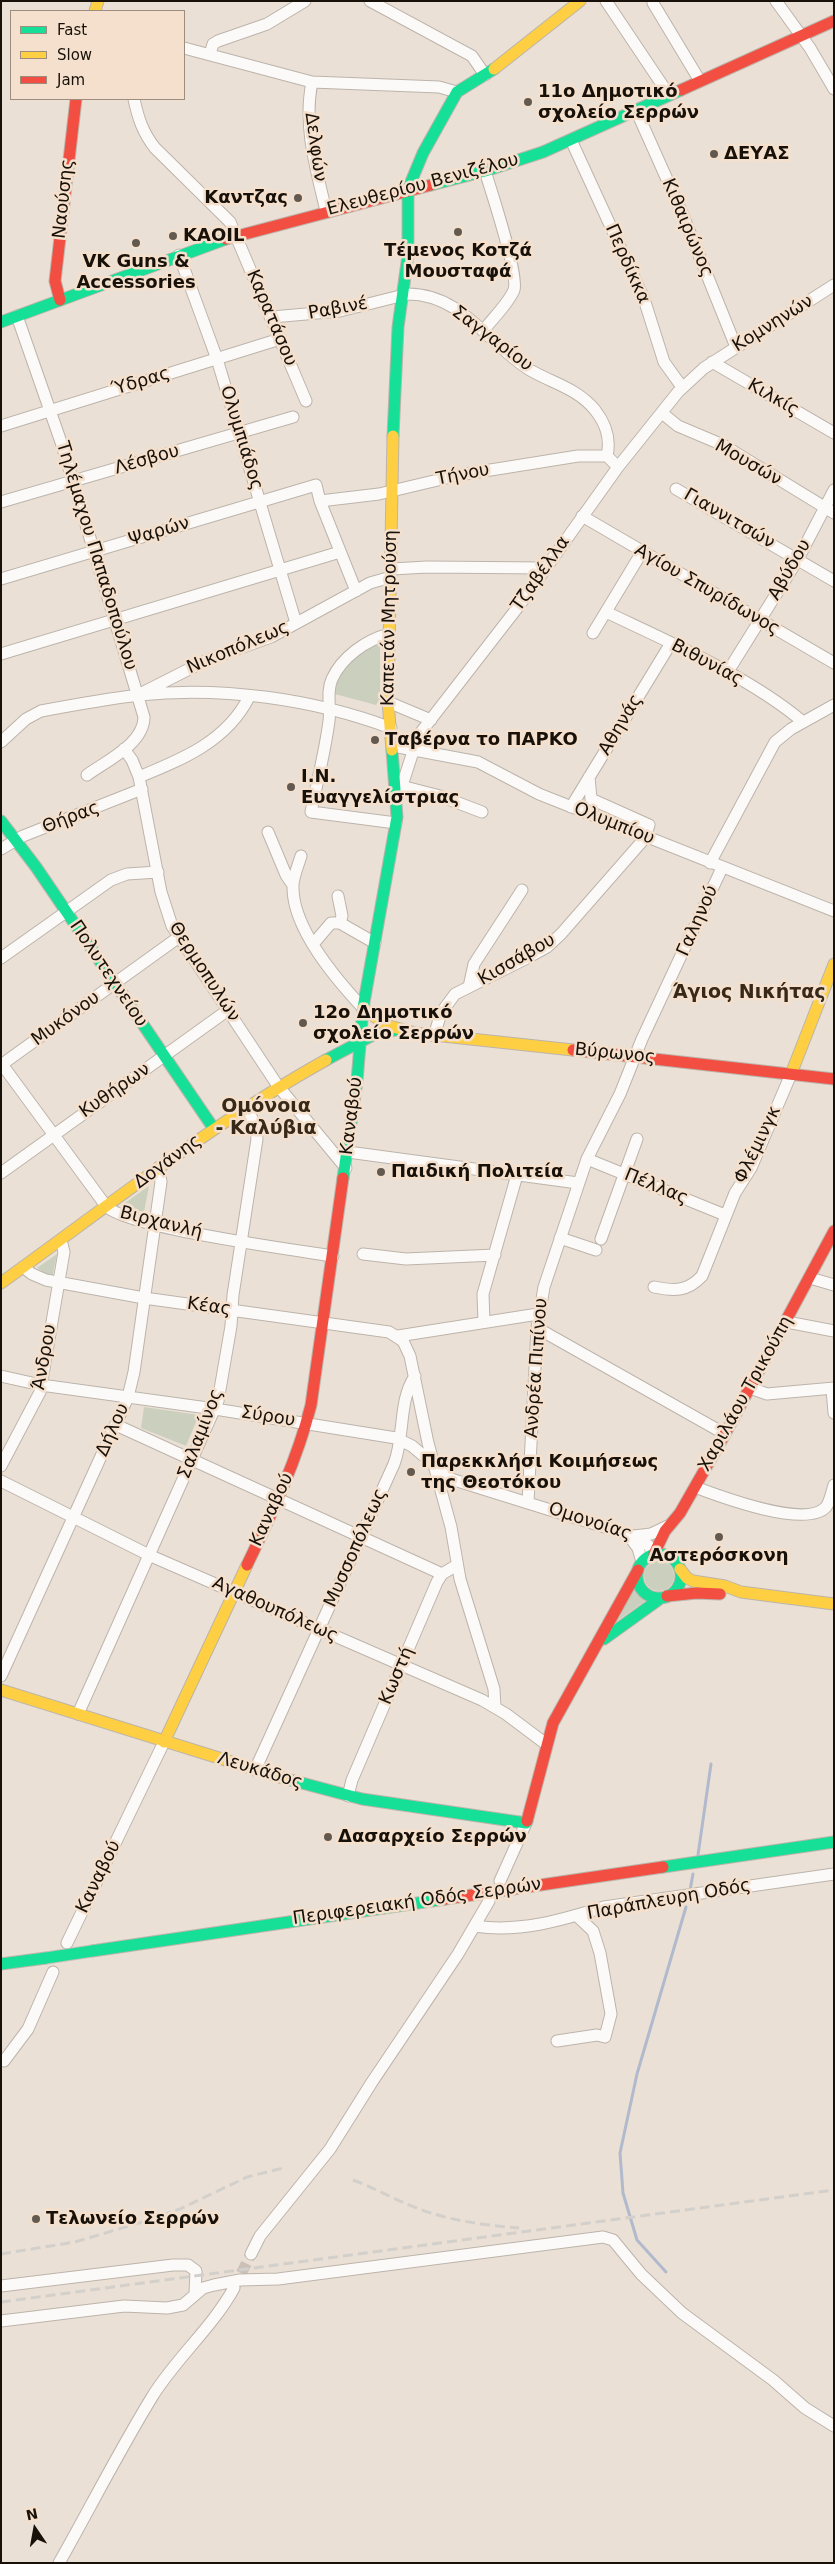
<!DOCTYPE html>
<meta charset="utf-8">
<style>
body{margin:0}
#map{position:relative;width:835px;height:2564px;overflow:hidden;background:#ebe0d5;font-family:"DejaVu Sans",sans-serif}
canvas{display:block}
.frame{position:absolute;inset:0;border:2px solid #18110a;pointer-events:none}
.legend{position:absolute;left:10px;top:10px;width:175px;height:90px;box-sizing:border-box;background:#f4e0cc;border:1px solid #9c8d7e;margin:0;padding:6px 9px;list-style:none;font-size:15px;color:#18110a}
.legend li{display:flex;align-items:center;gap:10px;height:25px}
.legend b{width:25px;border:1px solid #9c8d7e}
.north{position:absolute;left:10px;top:2504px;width:50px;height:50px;-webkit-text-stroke:4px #f4e0cc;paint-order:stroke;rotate:348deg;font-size:14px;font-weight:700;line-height:20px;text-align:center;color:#18110a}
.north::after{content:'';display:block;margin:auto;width:18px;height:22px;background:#18110a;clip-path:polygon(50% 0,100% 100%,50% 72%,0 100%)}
</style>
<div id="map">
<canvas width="835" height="2564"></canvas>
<div class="frame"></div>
<ul class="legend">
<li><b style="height:6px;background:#16e098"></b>Fast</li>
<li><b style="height:6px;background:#ffcf43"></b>Slow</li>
<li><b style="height:6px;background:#f24e42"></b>Jam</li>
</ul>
<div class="north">N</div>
</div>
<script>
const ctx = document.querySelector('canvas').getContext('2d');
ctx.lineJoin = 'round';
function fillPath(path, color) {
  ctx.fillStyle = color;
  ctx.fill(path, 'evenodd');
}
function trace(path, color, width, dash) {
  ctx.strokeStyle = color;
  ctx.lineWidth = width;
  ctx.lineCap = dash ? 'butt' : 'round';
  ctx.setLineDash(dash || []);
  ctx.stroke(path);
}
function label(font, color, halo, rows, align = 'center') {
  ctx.font = font + ' "DejaVu Sans",sans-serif';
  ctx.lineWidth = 5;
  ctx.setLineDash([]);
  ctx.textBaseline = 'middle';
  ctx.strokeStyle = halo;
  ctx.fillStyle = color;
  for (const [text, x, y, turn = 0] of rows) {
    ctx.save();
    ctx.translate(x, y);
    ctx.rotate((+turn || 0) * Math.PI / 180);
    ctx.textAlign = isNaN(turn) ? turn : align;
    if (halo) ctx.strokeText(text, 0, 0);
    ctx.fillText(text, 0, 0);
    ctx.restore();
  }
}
fillPath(new Path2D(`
 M380,641V700L376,705L331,693C336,667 360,653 380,641Z
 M149,1186L144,1212L125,1208L122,1205Z
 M57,1254L52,1278L37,1268Z
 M144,1407L199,1415L186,1446L141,1428Z
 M644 1576a15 15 0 1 1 30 0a15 15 0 1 1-30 0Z
 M634,1589L645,1601L617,1621Z`), '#cbd0be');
trace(new Path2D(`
 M698,1855L711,1764
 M690,1890L693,1874
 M666,2272L637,2240L623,2193L620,2153L637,2074L686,1907`), '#b1bacd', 3);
trace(new Path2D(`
 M234,2288L251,2254`), '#cbc1b7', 11, [11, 5.5]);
const street = new Path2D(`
 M370,1L472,56L485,75
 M606,1L669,95
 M776,1L810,48L834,89
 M653,3L700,81
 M184,48L312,82L439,87L457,92
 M210,54L213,44L218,41L267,24L305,1
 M312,82C303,126 316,168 326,211
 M134,99C138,118 143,133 155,148L230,222L306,401
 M636,110L682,213L736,347
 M571,140L644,299L664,362L682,387
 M179,255L217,359L296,623
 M17,316L62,445L144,717C144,744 106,761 87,775
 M272,317L340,311L408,294C462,294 489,345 530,370C552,383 577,388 595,410C606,424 611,438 607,456L618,467
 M484,330C493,318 508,304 514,290C519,275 491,190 485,171
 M712,362L834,433
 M662,413L678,426L723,445L834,513
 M1,426L280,339
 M676,489L834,581
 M320,501L379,494L459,475L503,468L578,456H607
 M1,502L293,417
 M582,516L834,663
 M392,569L427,567L545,568
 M1,579L316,485L320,501L356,591
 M606,612C669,642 750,677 803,722
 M593,633L642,552
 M389,634C366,640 342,657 332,679C326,692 331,707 329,721C325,752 317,782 311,812L396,823
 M1,654L340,552
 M727,673L798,559L834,490
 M142,693L207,660L271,637L370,583L391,577
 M388,702L431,720
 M1,742L26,719L41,711C73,705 106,699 139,695C221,686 314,699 391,728
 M393,746L478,762L539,794L834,911
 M124,749L132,760L139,777L161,892L172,926L278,1086L346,1168
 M139,777C183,759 227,741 249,697
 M401,786L440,796L482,812
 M398,798L418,736L518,607L618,467L678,392L704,368L834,285
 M571,807L671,643
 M268,832L286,875L293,885
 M1,849L23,836L142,789
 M301,856C298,866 293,877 293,886C292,928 336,979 363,1008
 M710,863L775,742L791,729L834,705
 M338,896L342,916L340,923
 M314,943L331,923H340L375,943
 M1,958L111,880L127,874L158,872
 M469,987L474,964L522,890
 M434,1036L441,1013L455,994L527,958L547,947L561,934L645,838L649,825L591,799L589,777
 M1,1063L106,1206C127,1228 295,1250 333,1256
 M1,1065L179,937
 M348,1152L578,1183
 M587,1159L725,1215
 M1,1173L228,1010
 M560,1238L596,1250
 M601,1239L637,1139
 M363,1254L406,1259L495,1255
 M23,1267L32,1274L46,1280L144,1298L389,1332L403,1341L410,1356L428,1443L451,1527L460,1579L494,1689L495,1707
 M810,1278L834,1285
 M654,1287C674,1291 687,1292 702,1276L735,1193L751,1168L791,1074
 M484,1322L483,1294L517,1175
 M787,1322L834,1331
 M537,1328L725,1434
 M398,1336L538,1314
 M1,1376L41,1385L215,1409L396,1438L412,1446L451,1479L640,1538L650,1547L652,1555
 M750,1388L767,1394L834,1388
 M832,1389L834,1413
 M116,1425L442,1574
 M1,1466L40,1392L64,1252L61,1240
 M1,1481L151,1556L482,1700L506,1714L546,1744
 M695,1487C719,1496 806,1529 826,1507C830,1502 832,1491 834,1485
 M528,1502L537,1328L544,1287L587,1159L620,1094L642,1039L722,868
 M629,1536L638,1548L642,1562
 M634,1536L651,1534L668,1526
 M1,1676L128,1397L134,1372L161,1182L159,1167
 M78,1714L218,1401L231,1326L233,1295L257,1139L255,1124L246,1107
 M255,1770L394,1464C405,1436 398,1401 415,1376
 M348,1796L352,1780L437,1582L442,1574L457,1565
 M500,1881L526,1823
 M475,1926C519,1933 562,1920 604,1907L834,1874
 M67,1943L164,1742
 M557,2041L597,2035L605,2037L611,2014L600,1953L593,1931L577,1916
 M4,2061L28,2029L53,1972
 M251,2254L260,2236L330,2149L372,2082L458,1954L489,1901
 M1,2286L173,2265H188L196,2271L195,2293
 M1,2321L124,2306L167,2308L183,2305L203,2288L214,2285L240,2280L278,2279L603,2237L613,2240L641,2274L682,2313L773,2380L805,2408L834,2426
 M59,2563C90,2508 119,2451 152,2397C176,2358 212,2328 234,2288`);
const fast = new Path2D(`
 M431,185L485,171L543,152L681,90
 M1,322L226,239
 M393,436L398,327L408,255V189L423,153L457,92L494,69
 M1,821L36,867L214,1129
 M326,1060L373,1035L396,1030
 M343,1178L357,1081L363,1008L397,817L392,750
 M637 1576a22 22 0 1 1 44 0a22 22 0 1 1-44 0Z
 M604,1639L661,1598
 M283,1778L362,1799L526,1823L527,1821
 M663,1867L834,1842
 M92,1951L445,1899
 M1,1964L46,1958`);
const slow = new Path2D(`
 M95,11L98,1
 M494,69L580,1
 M392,750L388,702L393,436
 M363,1008L386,1025L415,1033L573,1050
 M791,1074L834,964
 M1,1283C108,1206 211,1124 326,1060
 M680,1569L687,1578L693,1581L725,1586L741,1592L834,1604
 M1,1690L283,1778
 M164,1742L247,1565`);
const jam = new Path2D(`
 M681,90L834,21
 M226,239L431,185
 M60,300L55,281L76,99
 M573,1050L834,1079
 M654,1554L665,1531L680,1513L725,1434L834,1231
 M247,1565C272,1513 297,1461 311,1405L343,1178
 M667,1596L697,1593L720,1594
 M527,1821L553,1723L638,1570
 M445,1899L663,1867`);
trace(street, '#bcb4ab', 13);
trace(fast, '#bcb4ab', 13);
trace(slow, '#bcb4ab', 13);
trace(jam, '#bcb4ab', 13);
trace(street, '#fcfaf9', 11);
trace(fast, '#16e098', 11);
trace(slow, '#ffcf43', 11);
trace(jam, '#f24e42', 11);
trace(new Path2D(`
 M353,2180C375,2188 395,2200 417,2208C450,2221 484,2225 519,2228
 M1,2254L75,2242L139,2223L180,2209L247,2177L283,2168
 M1,2302L834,2190`), '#d3d0cc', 3, [10, 5]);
const fastBridge = new Path2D(`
 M46,1958L92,1951`);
trace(fastBridge, '#c5c0ba', 13, []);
trace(fastBridge, '#16e098', 11);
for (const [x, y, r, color] of [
 [528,102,5,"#625951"],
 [714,154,5,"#625951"],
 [298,198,5,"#625951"],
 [458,232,5,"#625951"],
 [173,236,5,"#625951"],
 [136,243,5,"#625951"],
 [375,740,5,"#625951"],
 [291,787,5,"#625951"],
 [303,1023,5,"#625951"],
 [381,1172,5,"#625951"],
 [411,1472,5,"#625951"],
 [719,1537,5,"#625951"],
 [328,1837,5,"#625951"],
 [36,2219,5,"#625951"]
]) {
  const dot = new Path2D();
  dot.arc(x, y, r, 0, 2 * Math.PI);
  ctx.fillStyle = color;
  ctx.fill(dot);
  trace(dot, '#f4e0cc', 2);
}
label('bold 18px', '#18110a', '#f4e0cc', [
 ["11ο Δημοτικό",538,92],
 ["σχολείο Σερρών",538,113],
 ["ΔΕΥΑΣ",724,154],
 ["Καντζας",288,198,"right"],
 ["KAOIL",183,236],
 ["Τέμενος Κοτζά",458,251,"center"],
 ["Μουσταφά",458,272,"center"],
 ["VK Guns &",136,262,"center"],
 ["Accessories",136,283,"center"],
 ["Ταβέρνα το ΠΑΡΚΟ",385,740],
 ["Ι.Ν.",301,777],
 ["Ευαγγελίστριας",301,798],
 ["12ο Δημοτικό",313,1013],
 ["σχολείο Σερρών",313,1034],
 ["Παιδική Πολιτεία",391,1172],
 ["Παρεκκλήσι Κοιμήσεως",421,1462],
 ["της Θεοτόκου",421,1483],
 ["Αστερόσκονη",719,1556,"center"],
 ["Δασαρχείο Σερρών",338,1837],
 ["Τελωνείο Σερρών",46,2219]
], 'left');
label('18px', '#18110a', '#f4e0cc', [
 ["Δελφών",315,147,82],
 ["Ελευθερίου Βενιζέλου",423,185,-15],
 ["Ναούσης",64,199,-84],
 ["Κιθαιρώνος",687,228,67],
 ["Περδίκκα",627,264,66],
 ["Ραβινέ",338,309,-10],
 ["Καρατάσου",271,318,67],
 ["Κομνηνών",773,324,-32],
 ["Σαγγαρίου",492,339,37],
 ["Ύδρας",141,382,-17],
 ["Κιλκίς",773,398,30],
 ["Ολυμπιάδος",241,438,73],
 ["Λέσβου",147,460,-16],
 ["Μουσών",748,463,30],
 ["Τήνου",463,475,-11],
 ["Γιαννιτσών",729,519,30],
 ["Ψαρών",159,532,-17],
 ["Τηλέμαχου Παπαδοπούλου",96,556,73],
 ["Αβύδου",790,570,-60],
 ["Τζαβέλλα",541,574,-55],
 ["Αγίου Σπυρίδωνος",707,590,30],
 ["Καπετάν Μητρούση",390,618,-89],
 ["Νικοπόλεως",238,648,-23],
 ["Βιθυνίας",707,663,28],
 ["Αθηνάς",621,725,-59],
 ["Θήρας",71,818,-21],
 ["Ολυμπίου",614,824,22],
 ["Γαληνού",698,921,-66],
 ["Κισσάβου",517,960,-30],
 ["Θερμοπυλών",204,972,57],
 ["Πολυτεχνείου",108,974,56],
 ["Μυκόνου",66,1019,-36],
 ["Βύρωνος",615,1054,6],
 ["Κυθήρων",115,1091,-35],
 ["Καναβού",352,1116,-83],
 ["Φλέμινγκ",758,1145,-64],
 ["Δογάνης",168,1162,-36],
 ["Πέλλας",656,1187,22],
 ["Βιρχανλή",161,1223,14],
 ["Κέας",209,1307,8],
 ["Άνδρου",45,1357,-80],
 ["Ανδρέα Πιπίνου",537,1368,-86],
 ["Χαριλάου Τρικούπη",746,1394,-61],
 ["Σύρου",268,1417,9],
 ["Δήλου",113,1430,-66],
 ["Σαλαμίνος",201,1434,-69],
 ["Καναβού",272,1510,-65],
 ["Ομονοίας",590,1522,18],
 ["Μυσσοπόλεως",356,1548,-66],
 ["Αγαθουπόλεως",275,1610,24],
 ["Κωστή",397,1676,-67],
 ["Λευκάδος",260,1771,17],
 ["Καναβού",99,1877,-64],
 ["Παράπλευρη Οδός",669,1900,-10],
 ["Περιφερειακή Οδός Σερρών",417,1902,-8]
]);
label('bold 19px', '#372818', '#f4e0cc', [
 ["Άγιος Νικήτας",749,993],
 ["Ομόνοια",266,1107],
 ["- Καλύβια",266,1129]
]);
</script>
